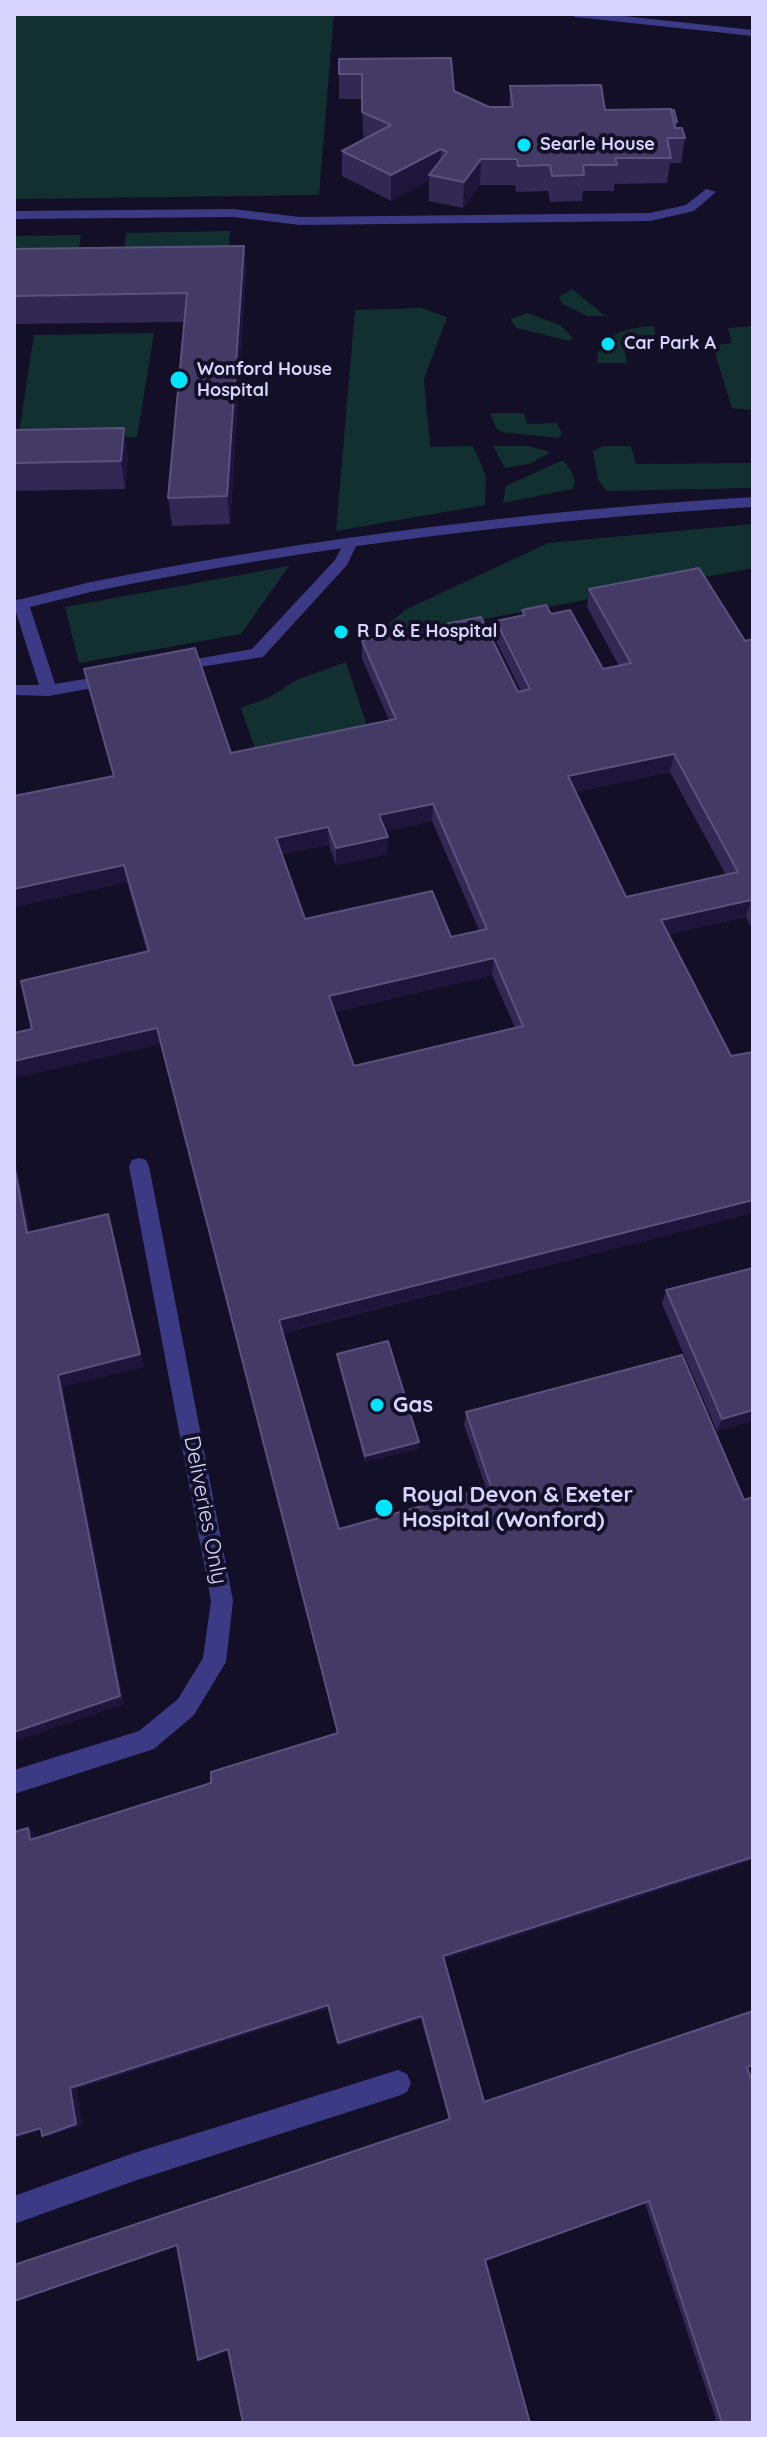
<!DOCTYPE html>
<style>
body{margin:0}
#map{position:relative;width:767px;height:2437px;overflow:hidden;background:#130f26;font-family:Quicksand,sans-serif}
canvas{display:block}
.frame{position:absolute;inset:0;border:16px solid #d9d4ff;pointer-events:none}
</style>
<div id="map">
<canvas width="767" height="2437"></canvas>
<div class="frame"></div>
</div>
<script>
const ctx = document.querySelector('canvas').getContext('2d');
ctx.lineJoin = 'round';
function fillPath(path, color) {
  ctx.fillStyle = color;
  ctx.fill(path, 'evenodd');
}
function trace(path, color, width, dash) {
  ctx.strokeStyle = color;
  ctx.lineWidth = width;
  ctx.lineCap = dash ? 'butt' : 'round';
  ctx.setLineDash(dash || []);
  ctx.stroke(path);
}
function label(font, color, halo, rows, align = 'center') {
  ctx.font = font + ' Quicksand,sans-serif';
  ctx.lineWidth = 8;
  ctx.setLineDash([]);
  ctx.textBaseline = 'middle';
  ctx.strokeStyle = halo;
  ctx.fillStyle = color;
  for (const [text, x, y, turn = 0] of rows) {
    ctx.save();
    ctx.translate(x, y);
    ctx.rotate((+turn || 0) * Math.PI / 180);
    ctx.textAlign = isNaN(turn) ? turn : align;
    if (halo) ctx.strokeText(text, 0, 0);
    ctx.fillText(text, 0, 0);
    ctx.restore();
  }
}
fillPath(new Path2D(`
 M14,14H334L319,195L14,199Z
 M230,231L229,253L124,254L126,233Z
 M81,235L78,253L14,254V236Z
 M572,289L603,314L606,316H588L562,304L559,297Z
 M421,308L447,317L424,379L430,447L473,446L486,476L485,505L336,531L355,310Z
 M527,313L560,325L573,338L570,341L516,328L510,319Z
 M654,326L656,341L623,342L627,363H597C596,334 631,327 654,326Z
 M753,326V410L732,408L713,346L732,343L728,328Z
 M154,333L137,437L18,439L34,335Z
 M490,413H524L527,424L557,423L562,433L558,438L502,432L496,428Z
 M493,446H528L551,452L529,464L505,468Z
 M603,446H631L636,464L753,463V488L607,491L598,480L593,451Z
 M563,460L572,472L575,484L572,489L503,503L506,486Z
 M753,524V568L368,641L405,610L548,543Z
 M289,566L241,634L79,663L65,607Z
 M346,662L367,726L255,749L241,708L270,697L296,680Z`), '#12302f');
fillPath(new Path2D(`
 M706,189L716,192L694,211L650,221L300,225L233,217L14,219V211L233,209L300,217L650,213L686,205Z
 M351,537L358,542L347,565L263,657L168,672L166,668L174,663L252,649L335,560L346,539Z
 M21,599L29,604L55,684L114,674L122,679L120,683L49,696L14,695V685H39L14,606L16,600Z
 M139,1158L146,1160L149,1166L233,1601L226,1662L194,1715L154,1749L14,1794V1770L139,1731L178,1699L203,1658L211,1601L129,1166L132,1160Z
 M398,2070L407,2074L411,2083L407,2092L398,2096L134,2181L14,2224V2196L134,2153Z`), '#3d3a85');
fillPath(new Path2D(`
 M570,14H605L753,30V36L575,17Z
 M753,497V507C531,520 309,547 91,592C65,598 40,605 14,611V601C40,595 65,588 91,582C309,538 531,511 753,497Z`), '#3d3a85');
fillPath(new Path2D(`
 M339,59L454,91L489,107H509L510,86L605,110L677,122L676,128L685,138L681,163H670L667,183L614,184V191H583L582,201L550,202L548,191L516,192L515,185H480L463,208L429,201V180L391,201L342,176V151L365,138L363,137L362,99H339Z
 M244,246L246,273L230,524L172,526L168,498L184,322L14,324V249Z
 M14,430L128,456L125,489L14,491Z
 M589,589L745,641L753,639V930L746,917L668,934L753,1213L283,1333L339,1529L486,1488L464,1425L466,1412L753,1860L444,1959L484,2102L747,2067L753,2423H707L716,2420L645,2203L485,2260L243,2423L449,2120L421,2019L339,2046L329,2008L76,2089L82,2125L49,2136H42L28,1828L35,1834V1838L211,1783L337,1733L161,1044L14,1078V1033L32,1029L147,952L127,882L14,907L113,776L88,687L84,669L231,753L389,720L362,659V641L518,692L521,691L495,639L496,621L522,616V610L551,614L603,669L619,666L587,607ZM670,772L726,875L626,897L575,792ZM432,821L479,930L451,937L305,919L282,854L329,845L336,865L388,854V837L386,831ZM492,975L515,1028L354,1066L335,1012Z
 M753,1268V1421L717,1431L662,1304L666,1290Z
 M337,1354L419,1449L365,1462L338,1361Z`), '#312854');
fillPath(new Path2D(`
 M441,149L440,175H429V180L391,201V175Z
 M481,159L480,185L463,208L464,182Z
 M244,246L246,273L230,524L227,496Z
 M124,428L128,456L125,489L121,461Z
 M674,754L670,772L565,794L568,776Z
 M433,804L432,821L379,833V815Z
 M328,827L329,845L278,855L276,838Z
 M388,837V854L336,865V848Z
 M124,865L127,882L14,907V889Z
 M751,900L746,917L657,936L661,920Z
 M494,958L492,975L330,1013L329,996Z
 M157,1028L161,1044L14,1078V1061Z
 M14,1151L33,1247L27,1233L14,1165Z
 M753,1200V1213L281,1333L279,1320Z
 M108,1214L144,1367L63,1387L124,1704L14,1742V1732L58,1375Z
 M753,1410V1421L717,1431L722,1419Z
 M419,1442V1449L365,1462V1456Z
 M28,1828L35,1834L36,1846L30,1840Z
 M753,1857V1860L442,1960L443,1956Z
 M328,2005L329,2008L76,2089L82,2125L49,2136H42L70,2088Z
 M422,2016L421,2019L339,2046L338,2043Z
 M41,2128H48L14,2139V2136Z`), '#1d163a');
const building = new Path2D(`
 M451,58L454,91L489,107H513L510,86L601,85L605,110L671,109L675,128H682L685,138H667L671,158H615L617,165H583L584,175L552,176L550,165L518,166L517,159H481L464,182L429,175L447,152L441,149L391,175L342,151L391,125L362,112V74H339V59Z
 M671,110H674L677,122H674Z
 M244,246L227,496L168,498L187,293L14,296V249Z
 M124,428L121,461L14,463V430Z
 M699,568L745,641L753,639V904L751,900L661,920L731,1056L753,1052V1200L279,1320L339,1529L491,1487L466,1412L682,1355L744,1500L753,1497V1857L443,1956L484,2102L753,2011V2065L747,2067L753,2084V2423H722L649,2201L485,2260L530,2423H243L228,2349L198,2360L177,2245L14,2301V2265L450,2119L422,2016L338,2043L328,2005L70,2088L76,2124L42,2136L41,2128L14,2136V1832L28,1828L30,1840L211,1783V1772L338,1733L157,1028L14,1061V1033L32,1029L21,981L149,951L124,865L14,889V796L114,776L84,669L195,648L231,753L396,719L362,641L481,617L518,692L530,689L496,621L525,615L522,610L546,605L551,614L570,610L603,669L631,663L589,589ZM674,754L738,872L626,897L568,776ZM433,804L487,929L451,937L432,891L305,919L276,838L328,827L336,848L388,837L379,815ZM494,958L523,1026L354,1066L329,996Z
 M14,1165L27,1233L108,1214L140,1354L58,1375L120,1696L14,1732Z
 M753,1268V1410L722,1419L666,1290Z
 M388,1341L419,1442L365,1456L337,1354Z`);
fillPath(building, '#433a66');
trace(building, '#5a527e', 2);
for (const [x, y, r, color] of [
 [524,145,8,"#00e5ff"],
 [608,344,8,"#00e5ff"],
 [179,380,10,"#00e5ff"],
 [341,632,8,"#00e5ff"],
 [377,1405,8,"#00e5ff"],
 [384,1508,10,"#00e5ff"]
]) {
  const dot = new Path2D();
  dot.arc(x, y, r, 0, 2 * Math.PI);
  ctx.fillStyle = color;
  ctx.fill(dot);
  trace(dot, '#130f26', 3);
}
label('bold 18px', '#d9d4ff', '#130f26', [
 ["Searle House",540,145],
 ["Car Park A",624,344],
 ["Wonford House",197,370],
 ["Hospital",197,391],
 ["R D & E Hospital",357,632]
], 'left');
label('bold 22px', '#d9d4ff', '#130f26', [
 ["Gas",393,1405],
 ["Royal Devon & Exeter",402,1495],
 ["Hospital (Wonford)",402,1520]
], 'left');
label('22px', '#d9d4ff', '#130f26', [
 ["Deliveries Only",205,1510,79]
]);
</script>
